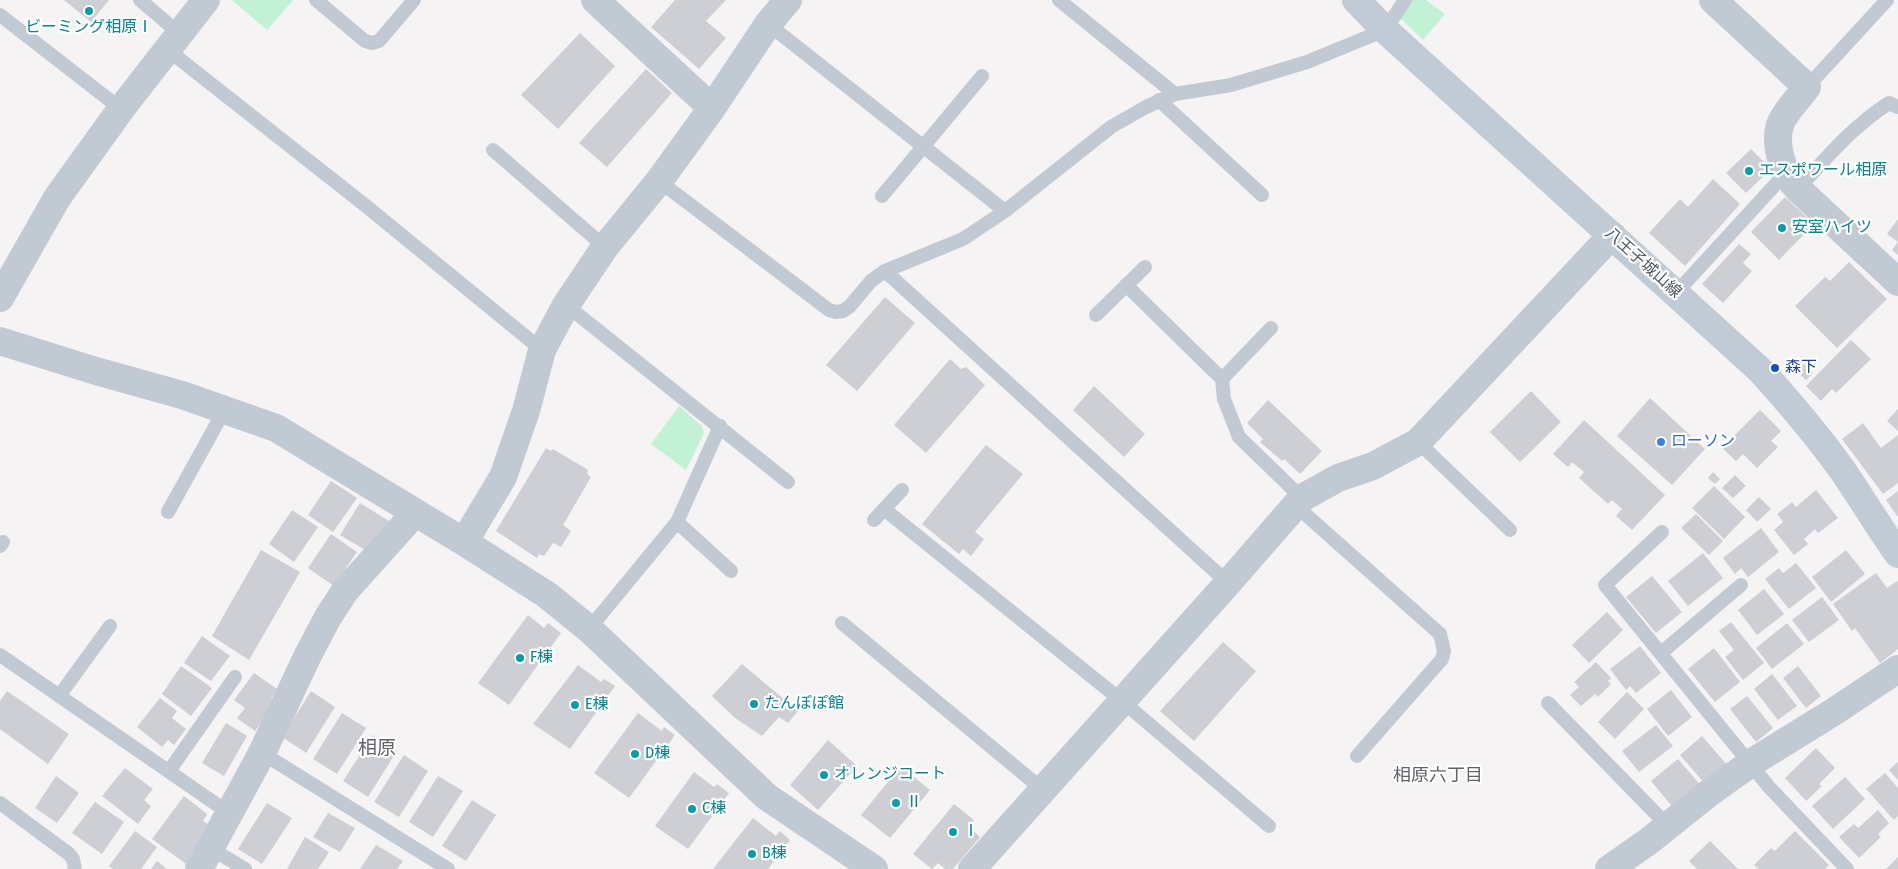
<!DOCTYPE html>
<meta charset="utf-8">
<style>
body{margin:0}
canvas{display:block;background:#f5f3f3}
</style>
<canvas width="1898" height="869"></canvas>
<script>
const ctx = document.querySelector('canvas').getContext('2d');
ctx.lineJoin = 'round';
function fillPath(path, color) {
  ctx.fillStyle = color;
  ctx.fill(path, 'evenodd');
}
function trace(path, color, width, dash) {
  ctx.strokeStyle = color;
  ctx.lineWidth = width;
  ctx.lineCap = dash ? 'butt' : 'round';
  ctx.setLineDash(dash || []);
  ctx.stroke(path);
}
function label(font, color, halo, rows, align = 'center') {
  ctx.font = font + ' "Fira Sans Condensed","Noto Sans JP",sans-serif';
  ctx.lineWidth = 4.5;
  ctx.setLineDash([]);
  ctx.textBaseline = 'middle';
  ctx.strokeStyle = halo;
  ctx.fillStyle = color;
  for (const [text, x, y, turn = 0] of rows) {
    ctx.save();
    ctx.translate(x, y);
    ctx.rotate((+turn || 0) * Math.PI / 180);
    ctx.textAlign = isNaN(turn) ? turn : align;
    if (halo) ctx.strokeText(text, 0, 0);
    ctx.fillText(text, 0, 0);
    ctx.restore();
  }
}
fillPath(new Path2D(`
 M232,0H293L267,30Z
 M1412,0H1426L1445,14L1423,40L1400,18Z
 M679,406L702,426L704,433L686,470L651,444Z`), '#c3f1d5');
fillPath(new Path2D(`
 M64,0H109L91,22Z
 M675,0H726L706,21L726,38L699,69L651,27Z
 M580,33L615,66L558,129L521,95Z
 M646,69L672,93L607,167L579,143Z
 M1751,149L1771,169L1746,193L1726,173Z
 M1713,179L1740,204L1685,266L1649,233L1680,199L1688,207Z
 M1785,197L1814,224L1779,260L1751,232Z
 M1898,219V255L1892,250L1898,242L1887,234Z
 M1739,244L1751,254L1743,263L1752,271L1723,303L1702,284Z
 M1849,262L1887,299L1837,348L1795,306L1825,277L1830,281Z
 M885,297L915,323L857,391L826,365Z
 M1851,340L1871,359L1836,393L1832,389L1821,401L1806,386Z
 M950,359L961,369L966,367L985,385L926,453L894,425Z
 M1804,364L1813,373L1806,380L1797,371Z
 M1094,386L1145,434L1124,457L1073,410Z
 M1531,391L1561,422L1520,462L1490,432Z
 M1650,398L1705,449L1672,485L1617,436Z
 M1268,400L1322,451L1300,474L1284,459L1282,461L1260,442L1263,439L1247,423Z
 M1898,409V431L1887,421Z
 M1760,410L1781,431L1771,441L1778,447L1757,468L1743,454L1736,461L1722,448Z
 M1584,420L1665,495L1632,530L1616,516L1622,509L1612,500L1608,504L1579,478L1584,472L1572,462L1568,467L1553,454Z
 M1863,423L1881,448L1898,435V483L1883,494L1842,439Z
 M986,445L1023,474L975,532L984,539L971,556L963,549L959,554L922,524Z
 M546,448L551,451L553,449L588,470L587,474L591,477L563,525L571,531L561,547L553,543L544,556L539,554L537,558L496,531Z
 M1713,472L1720,479L1715,484L1708,478Z
 M1735,475L1746,486L1733,498L1722,488Z
 M331,481L357,498L333,532L308,515Z
 M1714,486L1745,517L1724,539L1692,508Z
 M1816,490L1838,518L1818,533L1815,529L1804,539L1808,544L1794,555L1774,530L1783,522L1777,514L1792,502L1796,507Z
 M1898,491V517L1886,500Z
 M1759,497L1771,509L1757,522L1746,510Z
 M360,503L389,521L367,551L340,535Z
 M292,510L318,527L294,562L269,544Z
 M1696,514L1723,541L1709,555L1681,528Z
 M1761,528L1779,552L1748,577L1741,568L1735,574L1723,558Z
 M331,534L357,552L334,586L308,568Z
 M261,550L300,572L249,660L212,636Z
 M1846,550L1865,574L1831,602L1812,577Z
 M1703,553L1723,578L1688,606L1668,581Z
 M1796,563L1816,588L1789,609L1765,579L1779,568L1783,573Z
 M1876,573L1887,588L1897,581L1898,582V649L1880,663L1855,628L1852,631L1833,604Z
 M1652,576L1682,612L1656,633L1626,597Z
 M1764,589L1784,614L1757,635L1738,610Z
 M1822,597L1839,620L1809,642L1792,620Z
 M1607,612L1623,630L1589,663L1572,645Z
 M528,615L544,628L548,623L561,633L509,705L478,683Z
 M1731,622L1764,663L1743,680L1725,657L1734,650L1719,631Z
 M1787,623L1804,644L1772,669L1756,648Z
 M202,636L230,656L211,681L184,663Z
 M1223,642L1256,671L1194,741L1160,711Z
 M1640,646L1661,673L1636,693L1630,686L1626,690L1610,669Z
 M1714,648L1740,682L1715,702L1688,669Z
 M1596,662L1611,678L1608,681L1611,684L1598,697L1595,694L1581,706L1570,695L1579,687L1574,682Z
 M742,664L798,711L788,723L779,717L762,736L735,718L712,696Z
 M578,665L601,682L604,679L615,686L570,749L533,724Z
 M181,666L212,688L191,716L162,694Z
 M1798,666L1821,696L1806,708L1783,678Z
 M254,673L277,689L271,699L275,702L255,731L237,718L245,708L234,700Z
 M1772,674L1797,706L1778,720L1754,689Z
 M1671,690L1692,717L1668,736L1647,709Z
 M7,691L69,734L48,764L0,729V701Z
 M311,691L335,707L306,753L282,737Z
 M1627,692L1644,709L1615,739L1598,722Z
 M1747,696L1773,728L1756,742L1730,709Z
 M160,698L177,711L172,718L186,729L174,745L168,740L162,747L137,727Z
 M342,713L366,728L337,774L313,759Z
 M638,713L662,731L664,727L675,735L629,798L594,773Z
 M226,723L247,736L224,776L202,763Z
 M1656,725L1673,746L1639,772L1622,751Z
 M373,735L397,751L368,797L343,781Z
 M1702,736L1728,766L1706,785L1680,755Z
 M828,740L857,766L818,810L790,785Z
 M1816,748L1835,768L1819,784L1822,786L1806,801L1785,778Z
 M404,755L428,771L399,817L374,802Z
 M1678,759L1702,787L1675,810L1651,781Z
 M1898,762V780L1889,770Z
 M901,766L930,790L890,838L861,815Z
 M125,768L153,789L144,800L151,806L138,824L102,796Z
 M694,772L714,787L717,784L729,793L688,849L655,826Z
 M1885,773L1898,788V816L1894,820L1866,789Z
 M56,776L79,793L57,823L35,808Z
 M438,776L463,791L433,837L409,822Z
 M1845,777L1865,799L1833,829L1812,806Z
 M184,796L207,814L203,821L209,825L211,831L186,864L152,839Z
 M472,800L496,815L466,861L442,846Z
 M95,802L124,822L102,854L72,833Z
 M267,803L292,818L262,864L238,849Z
 M954,804L974,820L969,827L980,837L953,869H945L938,863L932,869L913,854Z
 M1878,810L1889,823L1878,834L1881,837L1859,858L1839,837L1854,824L1858,828Z
 M328,813L355,828L340,852L313,837Z
 M753,818L776,836L780,831L790,840L768,869H713Z
 M135,831L157,847L141,869H113L109,866Z
 M1795,831L1829,865L1825,869H1757L1758,868L1754,865L1771,848L1775,851Z
 M305,837L329,852L318,869H287Z
 M1710,841L1738,869H1697L1689,861Z
 M376,845L403,861L397,869H360Z
 M1898,857V869H1886Z
 M157,861L167,869H151Z`), '#cdcfd5');
trace(new Path2D(`
 M140,0L180,34
 M316,0L365,41L372,43L379,41L414,0
 M1059,0L1175,94
 M0,15L121,109
 M768,24L1005,211
 M168,50L366,206L542,350
 M1807,87L1887,0
 M1159,100L1262,195
 M493,150L605,247
 M659,181L829,310L836,312L843,311L850,306L871,281L885,271L963,239L1005,211L1111,127L1146,107L1175,94L1231,85L1307,62L1385,30L1405,0
 M1798,189C1826,158 1853,126 1889,103L1898,107
 M882,196L982,76
 M885,271L1228,583
 M1126,285L1222,379L1224,399L1239,437L1302,498
 M1676,293L1785,174
 M566,305L788,482
 M1096,315L1145,267
 M1222,379L1271,328
 M1418,442L1510,530
 M902,490L884,509L1122,701L1269,826
 M1295,505L1440,634L1444,651L1442,659L1357,756
 M168,512L225,409
 M874,520L884,509
 M677,522L731,571
 M1662,532L1605,585L1769,787L1847,869
 M0,546L3,542
 M842,623L1042,789
 M589,629L677,522L720,426
 M1661,653L1741,585
 M0,655L229,813
 M59,696L110,626
 M1548,703L1667,825
 M262,753L448,869
 M169,771L235,677
 M0,803L69,854L73,859L75,869
 M210,848L245,869`), '#c1cad2', 14);
trace(new Path2D(`
 M595,0L712,108
 M1713,0L1807,87C1788,112 1772,121 1780,155C1785,174 1786,175 1798,189L1898,282
 M0,298L57,198L121,109L206,0
 M0,341L96,371L182,395L276,428L464,542L547,595L589,629L767,797L874,869
 M464,542L503,477L526,411L542,350L566,305L605,247L659,181L712,108L768,24L788,0
 M199,869L262,753L307,657L328,617L345,591L415,513
 M972,869L1228,583L1302,498L1338,478L1373,466L1418,442L1612,235
 M1609,869L1649,841L1709,793L1751,763L1835,711L1898,669`), '#c1cad2', 28);
trace(new Path2D(`
 M1356,0L1385,30L1761,371C1790,403 1818,436 1843,471C1862,499 1879,527 1898,554`), '#c1cbd6', 28);
for (const [x, y, r, color] of [
 [89,11,5,"#0f9aa8"],
 [1749,171,5,"#0f9aa8"],
 [1782,228,5,"#0f9aa8"],
 [1775,368,5,"#1a4fb4"],
 [1661,442,5,"#3f7fe0"],
 [520,658,5,"#0f9aa8"],
 [754,704,5,"#0f9aa8"],
 [575,705,5,"#0f9aa8"],
 [635,754,5,"#0f9aa8"],
 [824,775,5,"#0f9aa8"],
 [896,803,5,"#0f9aa8"],
 [692,809,5,"#0f9aa8"],
 [953,832,5,"#0f9aa8"],
 [752,854,5,"#0f9aa8"]
]) {
  const dot = new Path2D();
  dot.arc(x, y, r, 0, 2 * Math.PI);
  ctx.fillStyle = color;
  ctx.fill(dot);
  trace(dot, '#fff', 2);
}
label('16px', '#0d838f', '#fff', [
 ["ビーミング相原Ⅰ",89,28,"center"],
 ["エスポワール相原",1759,171],
 ["安室ハイツ",1792,228],
 ["F棟",530,658],
 ["たんぽぽ館",764,704],
 ["E棟",585,705],
 ["D棟",645,754],
 ["オレンジコート",834,775],
 ["Ⅱ",906,803],
 ["C棟",702,809],
 ["Ⅰ",963,832],
 ["B棟",762,854]
], 'left');
label('16px', '#4a5661', '#fff', [
 ["八王子城山線",1643,263,42]
]);
label('16px', '#164399', '#fff', [
 ["森下",1785,368]
], 'left');
label('16px', '#366cbe', '#fff', [
 ["ローソン",1671,442]
], 'left');
label('18px', '#5f6368', '#fff', [
 ["相原六丁目",1438,776]
]);
label('19px', '#5f6368', '#fff', [
 ["相原",377,749]
]);
</script>
